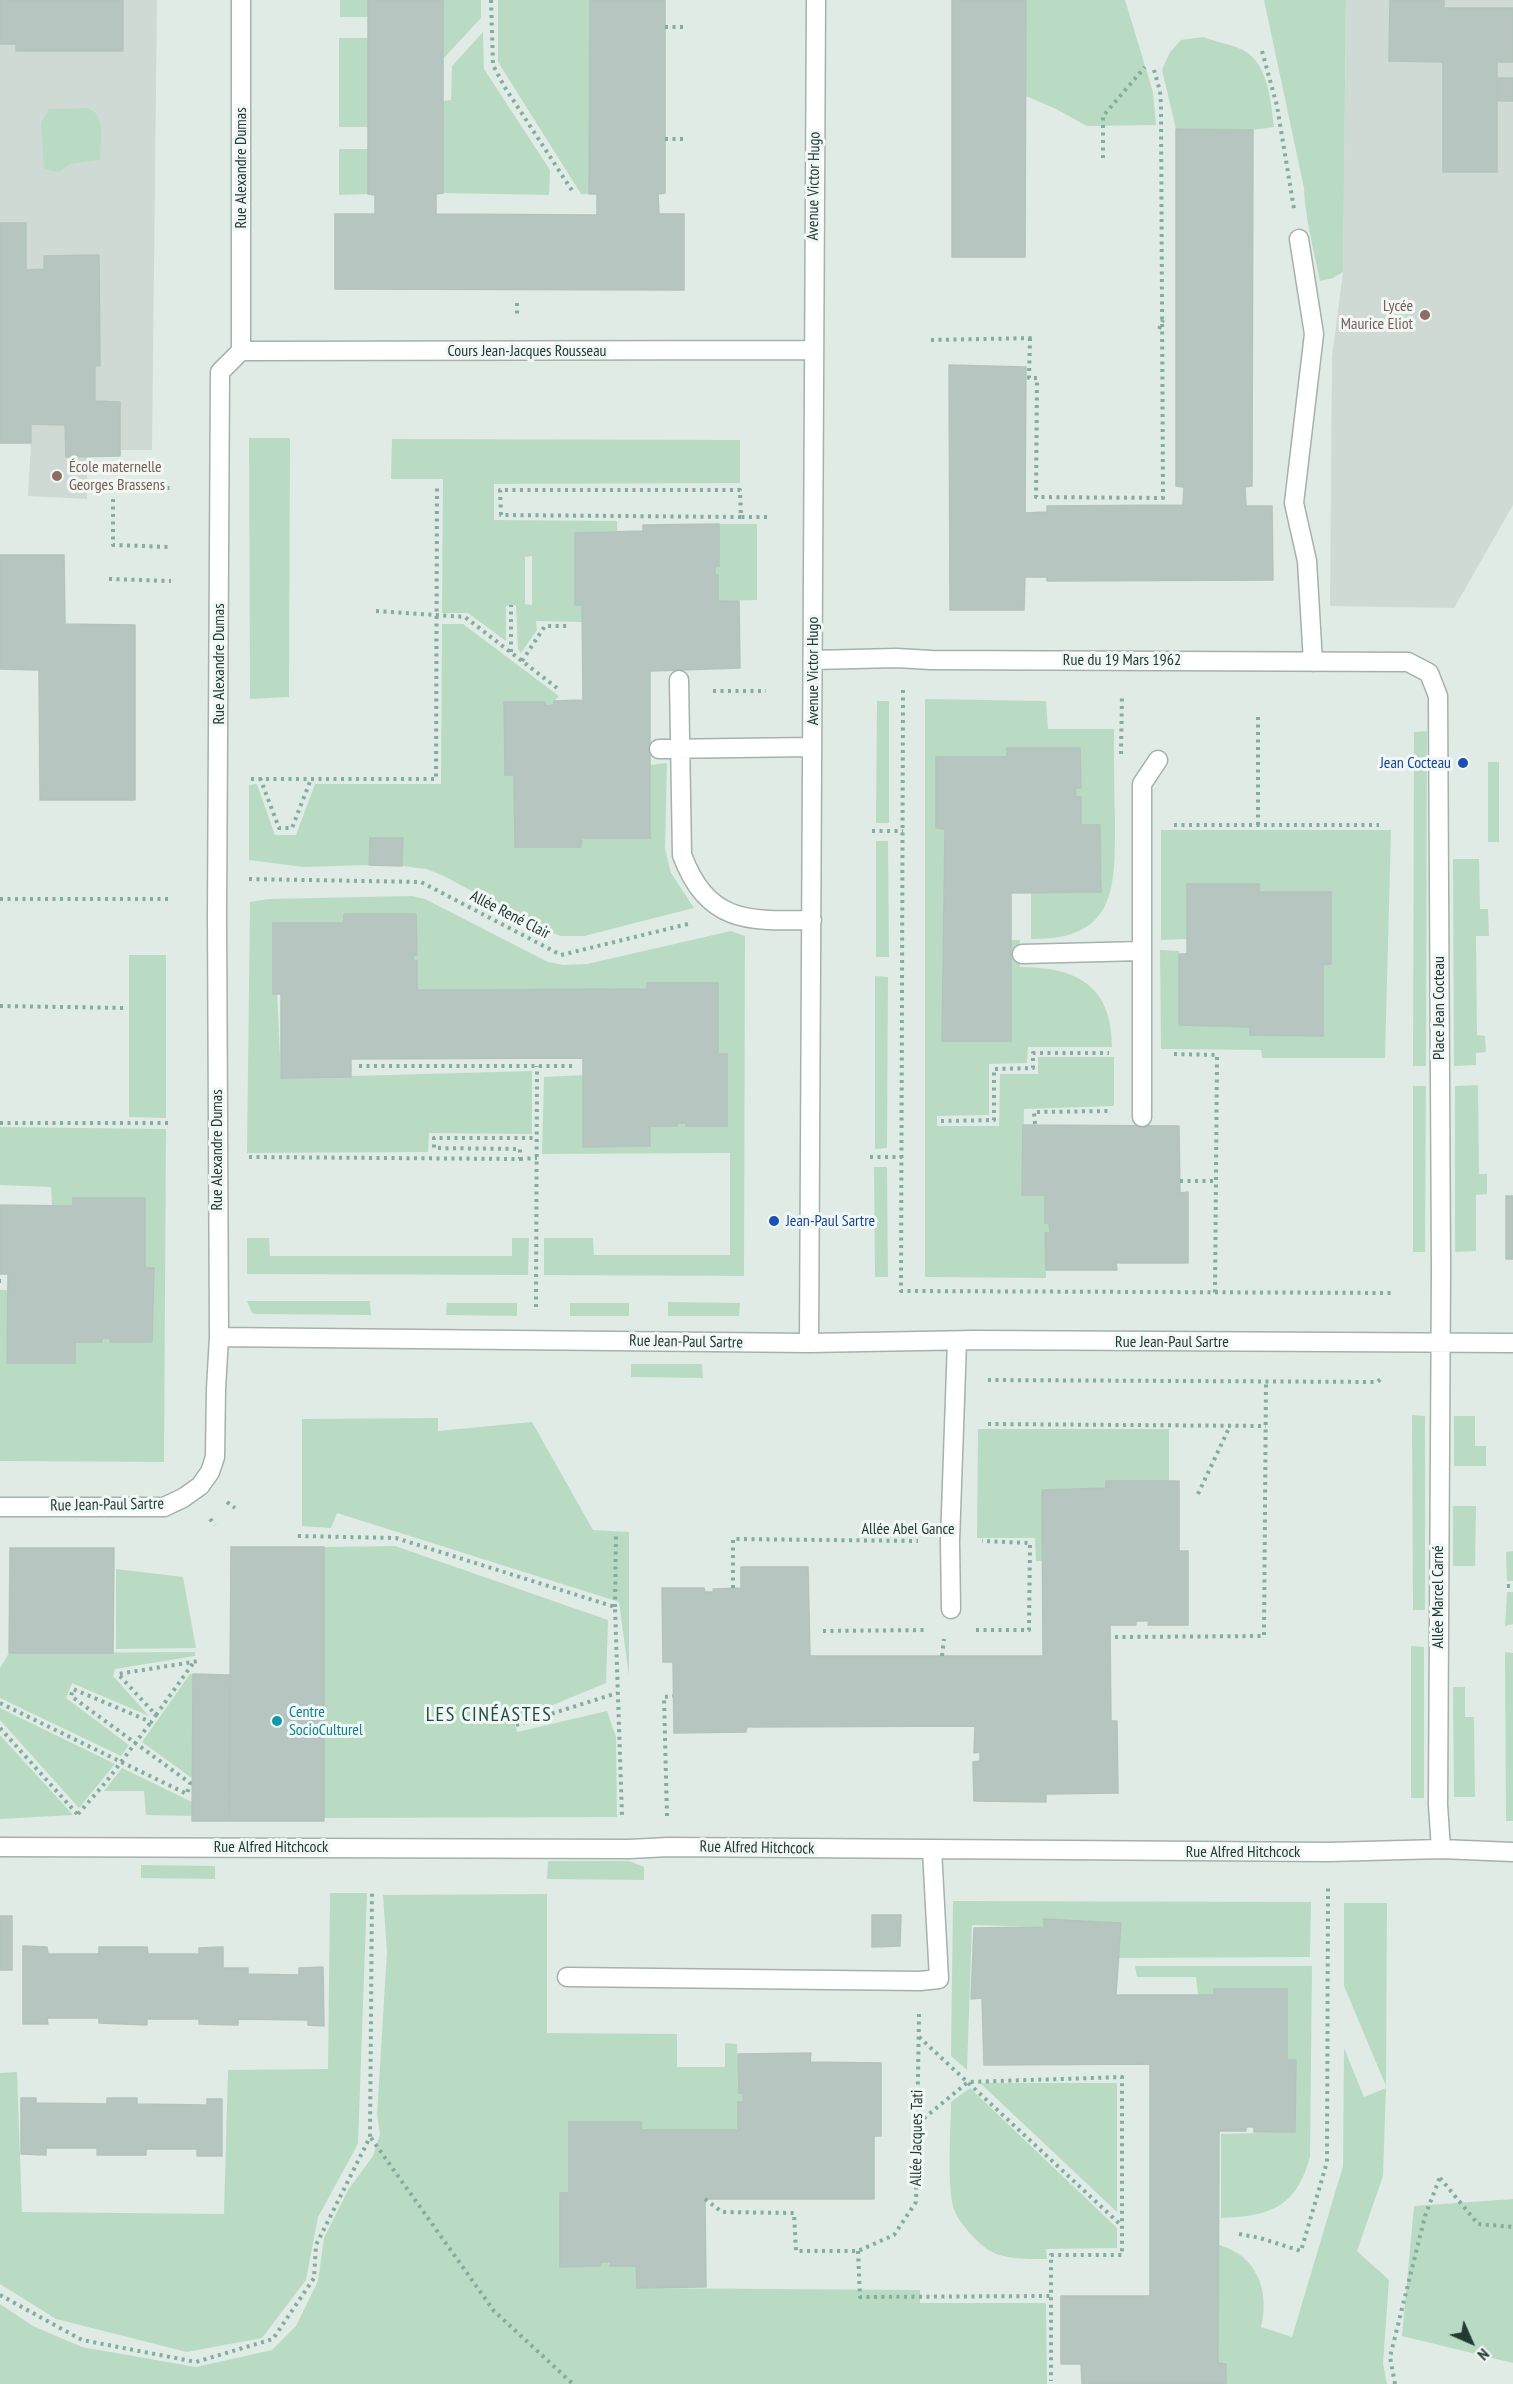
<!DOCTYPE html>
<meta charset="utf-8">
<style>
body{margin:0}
#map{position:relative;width:1513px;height:2384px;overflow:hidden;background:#e0ebe6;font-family:"PT Sans Narrow",sans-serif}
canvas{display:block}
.north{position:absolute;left:1441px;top:2312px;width:60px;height:60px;-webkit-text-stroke:4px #f1f7f4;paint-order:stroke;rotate:135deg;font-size:16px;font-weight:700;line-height:24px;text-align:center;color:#223a34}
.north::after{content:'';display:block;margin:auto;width:21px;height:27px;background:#223a34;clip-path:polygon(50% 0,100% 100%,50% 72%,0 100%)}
</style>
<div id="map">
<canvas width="1513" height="2384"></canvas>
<div class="north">N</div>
</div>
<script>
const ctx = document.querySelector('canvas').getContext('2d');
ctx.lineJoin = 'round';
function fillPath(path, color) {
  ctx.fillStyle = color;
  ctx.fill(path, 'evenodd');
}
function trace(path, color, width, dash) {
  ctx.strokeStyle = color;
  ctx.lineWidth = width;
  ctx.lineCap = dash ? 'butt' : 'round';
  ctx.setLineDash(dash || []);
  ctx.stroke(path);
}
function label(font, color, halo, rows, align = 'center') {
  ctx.font = font + ' "PT Sans Narrow",sans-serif';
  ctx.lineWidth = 6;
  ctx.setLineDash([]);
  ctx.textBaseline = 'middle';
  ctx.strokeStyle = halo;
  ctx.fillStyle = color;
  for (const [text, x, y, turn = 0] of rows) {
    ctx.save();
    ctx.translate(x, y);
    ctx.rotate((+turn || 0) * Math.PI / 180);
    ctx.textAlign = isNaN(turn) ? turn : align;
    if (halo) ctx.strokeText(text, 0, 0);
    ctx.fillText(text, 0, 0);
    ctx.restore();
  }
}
fillPath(new Path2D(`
 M0,0H157L152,450H121L120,456L87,457V499L28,496L31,443H0Z
 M1346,0H1513V505L1454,608L1330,606L1332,357L1343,272Z`), '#cfdad5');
fillPath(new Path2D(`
 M340,0H368V17H340Z
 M443,0H481V18L442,60Z
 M498,0H590L589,194H581L498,62Z
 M1026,0H1125L1153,92L1156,125L1087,126L1056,109L1026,96Z
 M1264,0H1346L1343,272L1333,278L1320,281C1314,250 1305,219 1304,188Z
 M483,32L484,69L550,170L549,195L443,193V101L451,100L452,66Z
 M1203,37C1216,42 1231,44 1243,50C1268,63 1271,102 1274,127L1253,130L1176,129L1162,70L1170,52L1181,40Z
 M339,38H368V127H339Z
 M87,108C107,113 100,143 100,160L70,164L59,172L44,169L41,123L49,109Z
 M339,149H368V194L339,195Z
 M249,438H290L289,697L250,699Z
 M392,439L740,440V483L494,484V520L617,521V531L575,533V605H582V622L536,621L537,630L521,653L518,649L516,605L506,606V641L468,613H442L443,479H391ZM532,556V605L525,604V557Z
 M719,524H757V600L718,601V576L715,575V566H719Z
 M442,624H463L559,696L554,701V705L545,706L544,702H505V775H514L515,847H581L582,838L650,765L667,763L665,849L671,873L694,908L584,936H561L544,930L442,875L426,869L402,866V838H370L369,865L304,867L249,860V785L257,784L275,835H296L315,784H441Z
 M925,699L1046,701L1048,729H1114C1114,760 1114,791 1115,822C1115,889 1116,940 1031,939V893L1100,825H1081V797H1076L1075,788L1081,787L1080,748H1008L1007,757L936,758V828L945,829L942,1041H1011V940H1020V967C1076,967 1112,985 1112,1047H1028L1027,1063L989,1064V1115L937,1116V1126H999L1000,1074H1038V1057H1114V1106L1024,1109L1022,1194L1045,1195V1223H1049L1050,1233H1045L1046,1278L925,1277Z
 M877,701H889V823H876Z
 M1427,731L1426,1066H1413L1414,732Z
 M1488,762H1499V842H1488Z
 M1161,830H1391L1385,1058H1262L1261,1050L1161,1049L1160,950L1179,951V954L1250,1027L1251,1035L1323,1036V965L1331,964L1259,892V884H1188L1187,939L1161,940Z
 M876,841H888L889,957H876Z
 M1479,859L1480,909H1488L1489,936H1476L1477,1035L1485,1036L1486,1052L1476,1053V1065L1454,1066L1453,859Z
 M411,896L425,899L548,962L563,965L587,964L731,931L745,936L744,1276L544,1275V1238H593L594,1255H730V1153L542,1154L544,1077L583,1075V1147L650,1146V1126H677V1123H686L727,1054H718V983H647V989L417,990V962L413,961V955H417L416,914H345L344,923H274L281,1078L532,1071V1134L429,1133L428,1152L247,1153L250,902L268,899Z
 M129,955H166V1118L129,1117Z
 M875,976L888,977L887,1148L875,1149Z
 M1478,1085L1479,1174H1487V1194L1476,1195V1251L1455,1252V1086Z
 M1413,1086H1426L1425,1252H1413Z
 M0,1127L166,1129L164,1462L0,1461V1290H8L7,1362L75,1342L102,1341V1338H110V1342H152L154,1269L145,1268V1198H74L73,1206H52L51,1187L0,1185Z
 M874,1167H887L888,1277H875Z
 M247,1238H269L270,1256H512V1238H529L528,1275L247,1274Z
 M247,1301H370L371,1315L255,1314L252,1313Z
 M668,1302L740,1303L739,1316H668Z
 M447,1303H517V1316L446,1315Z
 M570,1303H629V1316H570Z
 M631,1364H702L703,1378L631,1377Z
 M1412,1415L1425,1416V1610H1413Z
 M1454,1416H1475V1446H1486V1466H1454Z
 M438,1418V1431L532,1422L593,1530L629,1532V1676L619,1602L337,1513L331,1528L302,1526V1419Z
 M978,1429H1169V1481H1106V1488L1042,1490L1043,1561H1036L1035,1538H977Z
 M1453,1506H1476L1475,1566H1453Z
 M395,1546L608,1620L606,1683L514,1721L517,1732L607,1711L616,1737L617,1817L323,1818L324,1547Z
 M1513,1551V1581H1507L1506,1552Z
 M116,1569L183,1577L196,1648L116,1649Z
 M1507,1592H1513V1624L1505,1626Z
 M1411,1646L1424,1647V1798H1411Z
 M195,1652V1656L115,1669L113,1676L149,1716L72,1683L66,1698L129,1745L121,1756L0,1698V1668L9,1653Z
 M1505,1652L1513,1653V1821H1506Z
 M190,1674H193V1779L142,1742Z
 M1465,1687V1717H1474L1475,1797H1454L1453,1687Z
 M0,1708L115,1764L79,1808L0,1720Z
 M0,1735L73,1815L0,1819Z
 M122,1768L192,1802L193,1816L146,1815L144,1791H104Z
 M548,1861H629L644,1867V1880L547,1879Z
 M141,1865L215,1866V1879L141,1878Z
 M330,1893H367L358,2144L318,2217L306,2280L262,2338L187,2352L56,2319L0,2284V2073L17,2072L22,2212L224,2214L228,2070L328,2069Z
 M547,1894V2033L677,2034V2067H725V2043L737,2044L739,2093H743L738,2130H641L640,2122H569V2193H560V2266H599L600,2262H611V2266H636L638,2288L920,2290V2303H1046L1047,2384H0V2304L33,2326L82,2347L196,2367L272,2350L296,2326L318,2281L324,2238L348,2190L373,2156L380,2134L377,2114L387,1952L383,1895Z
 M953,1901L1311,1902L1310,1957L1119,1958L1121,1924L1044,1920V1927L972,1925L967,2070L951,2056Z
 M1344,1903H1387L1386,2086L1344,1986Z
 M1135,1966H1312L1310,2157C1296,2208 1270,2216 1221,2218V2134L1295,2132L1296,2061L1287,2060V1989H1214V1995H1198L1196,1977H1137Z
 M1344,2048L1364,2097L1386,2088L1383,2176L1357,2251L1389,2280L1383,2364L1387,2384H1226V2364L1218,2363L1219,2245C1257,2255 1270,2292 1261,2327L1292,2337L1343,2166Z
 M980,2083H1117V2212Z
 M970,2088L1117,2228V2248L1046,2249L1047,2259C1029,2259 1009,2260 992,2252C981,2247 960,2224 955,2212C946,2192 951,2127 951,2102Z
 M1513,2199V2363L1402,2336L1414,2206Z`), '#badbc3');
const building = new Path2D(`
 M0,0H123V51H16V44H0Z
 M368,0H443V193L436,194V214L597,215V194H589L590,0H665V193L658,194L659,214H684V290L335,289V214H375V195L368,194Z
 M952,0H1026L1025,257H952Z
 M1390,0H1444V8H1513V62H1497V172H1443V62L1389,61Z
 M1498,78H1513V101H1498Z
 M1176,129L1253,130L1252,486L1245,487L1246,506H1272L1273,580L1047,581V577H1025L1024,610H950L949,365L1026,367L1025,513L1047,512V506L1183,505L1184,487L1176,486Z
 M0,223H26V270L44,269V256L99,255L100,366L95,365V401L120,402V456L66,457L65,425L31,424V443H0Z
 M719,524V566H715V575H718V601H739L740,668L650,671V838H582L581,847H515L514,775H505L504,702H545V706L554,705V701L583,700L582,605H575V533L643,531V525Z
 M0,555H64L65,624L135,625V800H40L39,670L0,669Z
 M1007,748H1080L1081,788H1075L1076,797H1081V825H1100L1101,892L1011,893V1041H942L945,829L936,828V757H1007Z
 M370,838H403L402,866L369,865Z
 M1187,884H1259V892H1331V964L1323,965V1036L1250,1035V1027L1179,1025V954H1187Z
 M344,914H416L417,955H413V961H417V990L647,989V983H718V1054H727V1126H686V1123H677V1126H650V1146L583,1147V1058L351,1059V1077L281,1078V994H273V923H344Z
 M1023,1125L1179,1126L1180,1193L1188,1192V1263H1116L1117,1270H1046L1045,1233H1050L1049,1223H1045V1195H1022Z
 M1506,1196H1513V1259H1506Z
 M73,1198H145V1268H154L152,1342H110V1338H102V1342H75V1363H7L8,1274H0V1205L73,1206Z
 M1106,1481H1179V1551H1188V1625H1148L1149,1621H1136V1625H1110L1111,1721H1117L1118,1793L1046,1794V1802L974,1801L973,1762L980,1761V1752L974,1753L975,1726L747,1727L746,1732L674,1733L673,1662H663L662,1588H704L705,1592H714L713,1589L741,1588V1567H808L810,1656H1043L1042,1490L1106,1488Z
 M231,1547H324V1821H229Z
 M10,1548H114L113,1653H9Z
 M193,1674L230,1675L229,1821H192Z
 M872,1915H901L900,1946L872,1947Z
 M0,1916H12V1970H0Z
 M1044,1919L1121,1923L1116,1995H1214V1989H1287V2060H1296L1295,2132H1254V2127H1246V2131H1219L1218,2363L1226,2364V2384H1082L1081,2364H1061V2296H1150V2064L984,2065L982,1998L971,1999L974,1928L1044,1927Z
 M23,1946L47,1947L48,1954H99V1947H147L148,1954H199V1948L223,1947V1968H248V1974L299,1975V1968L323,1967L324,2026L308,2025V2020L238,2019V2025L199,2024V2019H147V2025L99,2023V2018H47L48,2024H23Z
 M811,2053L810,2062L881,2063V2136H874V2199H705L706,2287L637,2288L636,2266H610L611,2262H600V2266L560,2267V2193H569V2122H641V2130H738V2102H743V2093H739L738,2054Z
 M21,2098H36V2103L107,2104V2098H137V2104L207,2105V2099H222V2156H197V2149H146V2155H97V2148H46V2155L21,2154Z`);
fillPath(building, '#b6c5bf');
trace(building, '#b3c4bd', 1.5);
const minor = new Path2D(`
 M1299,239L1314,334L1294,503L1307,561L1313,662
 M241,351L814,350
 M813,660L896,658L931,660L1408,662L1429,673L1438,696L1441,1268L1438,1805L1441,1849
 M679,680L682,855C708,924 748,921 812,920
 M659,749L812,747
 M1022,954L1142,951
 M1142,1117V784L1158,760
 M219,1337L217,914L220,372L241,351V0
 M809,1343L816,0
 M0,1507H164L183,1498L200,1486L210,1472L215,1457L216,1389L219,1337L809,1343L975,1340L1513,1343
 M951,1609L950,1541L957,1341
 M0,1847L629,1849L669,1847L1328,1852L1441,1849L1513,1852
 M567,1977L920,1981L939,1979L932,1850`);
trace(minor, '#a3b2ad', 21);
trace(new Path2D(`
 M491,0L493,65L504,86L573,192
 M665,27H683
 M1262,51L1277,106L1294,209
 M665,139H685
 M1103,158V116L1145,67
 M517,303V317
 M1159,329L1163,320
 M1030,338L1029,378H1037L1036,497L1163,498L1161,105L1160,91L1154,70
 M931,340L1035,338
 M114,487L171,488
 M113,499V545L170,547
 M741,517L501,515L500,490H740L741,517H767
 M109,579L171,581
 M376,611L465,617L557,688
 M511,652V605
 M522,661L545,626H570
 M903,690L901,1291L1394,1293
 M713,691H766
 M1121,754L1122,695
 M260,778L279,828H292L311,779
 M251,779H436L437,485
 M1174,825H1379
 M1258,825V713
 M872,831H903
 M249,879L421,882L561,955L688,924
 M0,899H170
 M0,1006L126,1008
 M1174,1054L1217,1055L1215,1293
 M359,1066H575
 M941,1121L994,1120V1069L1033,1068V1053H1109
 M0,1123H170
 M1035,1124L1034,1112L1110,1111
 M249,1157L520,1159V1149L434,1148V1138H537
 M870,1157H902
 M520,1159L537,1158
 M1180,1181H1216
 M0,1281H1
 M536,1307L537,1066
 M988,1380L1377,1382L1384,1377
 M988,1424L1266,1426
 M1198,1494L1230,1426
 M227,1502L235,1508
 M210,1519L215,1525
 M298,1536L396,1538L615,1607L622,1816
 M1507,1586H1513
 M733,1588V1539L918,1541
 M615,1607L616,1532
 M976,1630H1029L1030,1543L982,1541
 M823,1631L926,1630
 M1115,1637L1264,1636L1266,1382
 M942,1656L944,1639
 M0,1703L187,1794L190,1783L71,1696L73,1689L151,1722L156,1715L118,1674L199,1661
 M156,1715L194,1662
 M516,1725L617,1693
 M0,1728L78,1815
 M78,1814L106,1782L151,1722
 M667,1816L664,1697L673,1696
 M919,2037L1122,2226
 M918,2123L968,2082L1122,2077V2255H1051V2381
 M371,2138L494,2311L573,2384
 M1440,2178L1478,2224L1513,2227
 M705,2199L722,2212L794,2213L796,2251H858L894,2235L916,2202L919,2014
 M1239,2234L1260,2238L1301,2251L1327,2162L1328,1888
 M858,2251L860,2297L1050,2296
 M0,2295L82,2340L196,2362L273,2339L314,2278L316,2245L370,2137L372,1892
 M1395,2384L1390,2357L1425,2216L1440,2177`), '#82ad9f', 4, [3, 4.5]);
trace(minor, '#fff', 18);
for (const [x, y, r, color] of [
 [1425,315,6,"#8d6e63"],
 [57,476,6,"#8d6e63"],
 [1463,763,6,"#1a4fb4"],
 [774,1221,6,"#1a4fb4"],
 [277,1721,6,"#0f9aa8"]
]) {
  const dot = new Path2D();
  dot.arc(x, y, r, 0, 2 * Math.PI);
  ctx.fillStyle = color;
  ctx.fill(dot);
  trace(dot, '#f1f7f4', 2);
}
label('16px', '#223a34', '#f1f7f4', [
 ["Rue Alexandre Dumas",241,168,-90],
 ["Avenue Victor Hugo",814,186,-89],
 ["Cours Jean-Jacques Rousseau",527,351],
 ["Rue du 19 Mars 1962",1122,660],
 ["Rue Alexandre Dumas",219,664,-90],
 ["Avenue Victor Hugo",813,671,-90],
 ["Allée René Clair",510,915,27],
 ["Place Jean Cocteau",1439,1008,-90],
 ["Rue Alexandre Dumas",217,1150,-90],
 ["Rue Jean-Paul Sartre",686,1342,1],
 ["Rue Jean-Paul Sartre",1172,1342],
 ["Rue Jean-Paul Sartre",107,1505,-1],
 ["Allée Abel Gance",908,1529],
 ["Allée Marcel Carné",1438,1597,-90],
 ["Rue Alfred Hitchcock",271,1847],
 ["Rue Alfred Hitchcock",757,1848,1],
 ["Rue Alfred Hitchcock",1243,1852],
 ["Allée Jacques Tati",917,2138,-89]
]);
label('16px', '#785e54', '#f1f7f4', [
 ["Lycée",1413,306],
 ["Maurice Eliot",1413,324],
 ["École maternelle",69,467,"left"],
 ["Georges Brassens",69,485,"left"]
], 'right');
label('16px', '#164399', '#f1f7f4', [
 ["Jean Cocteau",1451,763],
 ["Jean-Paul Sartre",786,1221,"left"]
], 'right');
label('16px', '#0d838f', '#f1f7f4', [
 ["Centre",289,1712],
 ["SocioCulturel",289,1730]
], 'left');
ctx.letterSpacing = '1.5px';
label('20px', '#1f4b40', '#f1f7f4', [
 ["LES CINÉASTES",489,1715]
]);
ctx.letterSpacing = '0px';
</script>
